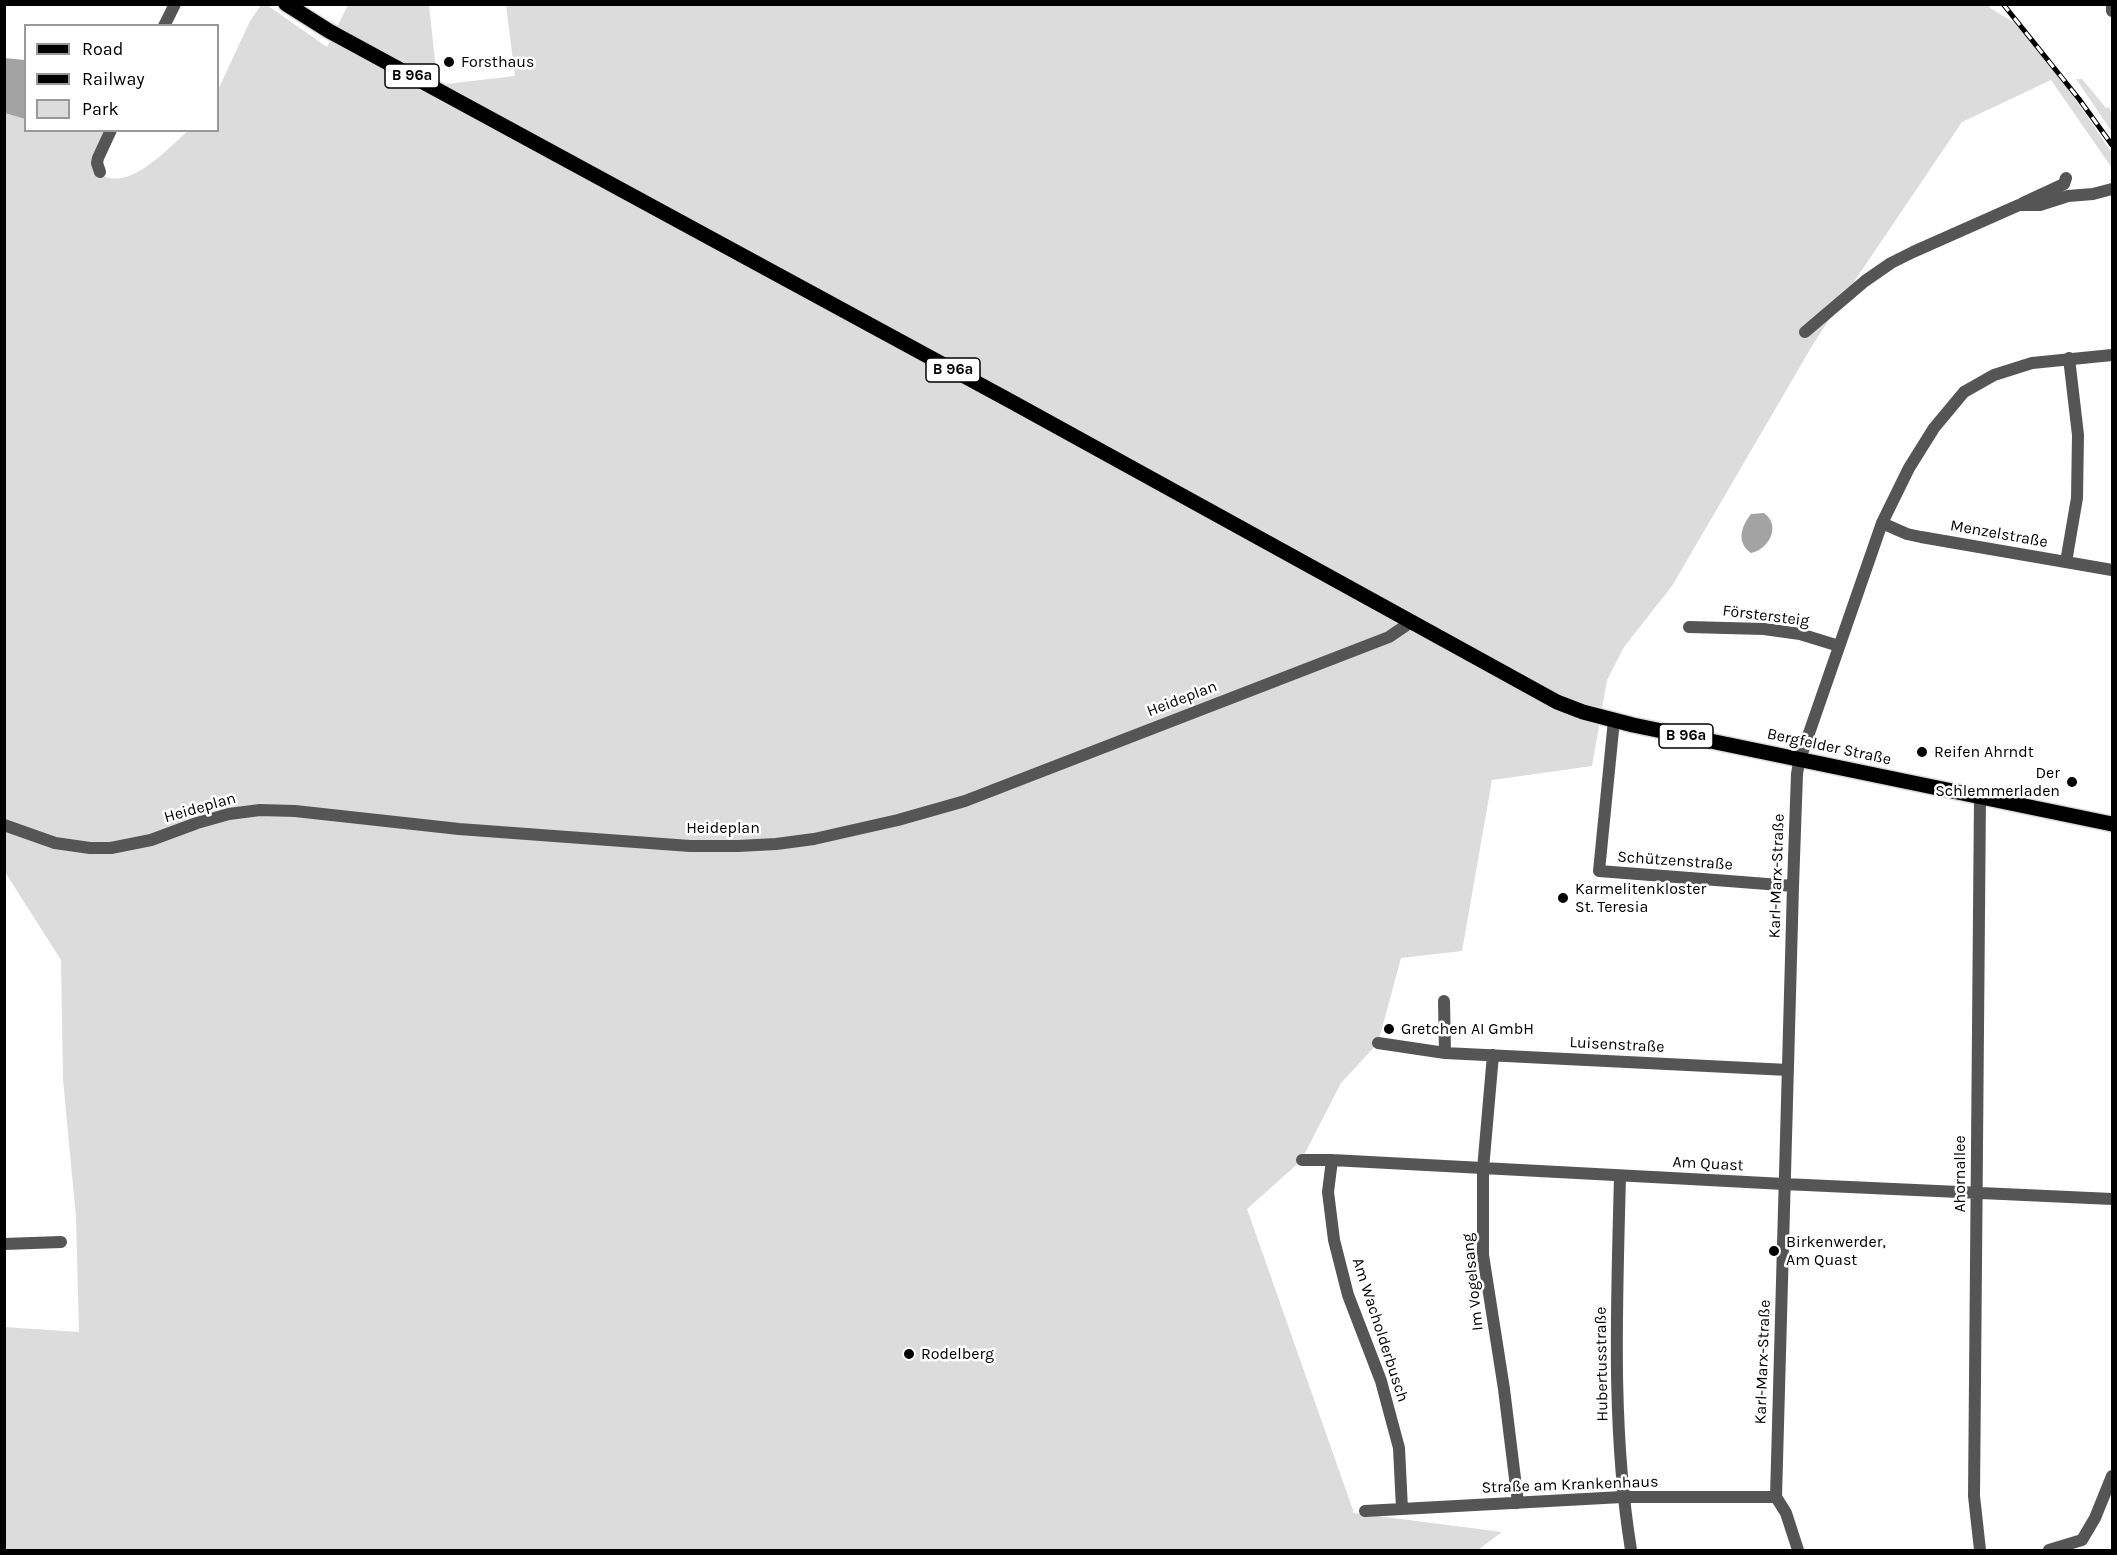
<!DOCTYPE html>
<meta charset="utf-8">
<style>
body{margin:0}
#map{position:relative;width:2117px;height:1555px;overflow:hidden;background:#fff;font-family:Karla,sans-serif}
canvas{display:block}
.frame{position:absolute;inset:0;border:6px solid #000;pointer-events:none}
.legend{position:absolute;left:24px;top:24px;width:195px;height:108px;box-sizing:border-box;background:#fff;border:2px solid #999;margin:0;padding:8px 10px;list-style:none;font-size:18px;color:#000}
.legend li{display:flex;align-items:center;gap:12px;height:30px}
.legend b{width:30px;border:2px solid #999}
</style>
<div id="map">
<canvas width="2117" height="1555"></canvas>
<div class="frame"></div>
<ul class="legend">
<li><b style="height:8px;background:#000"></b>Road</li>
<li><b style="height:8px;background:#000"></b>Railway</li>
<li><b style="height:16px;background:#dcdcdc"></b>Park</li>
</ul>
</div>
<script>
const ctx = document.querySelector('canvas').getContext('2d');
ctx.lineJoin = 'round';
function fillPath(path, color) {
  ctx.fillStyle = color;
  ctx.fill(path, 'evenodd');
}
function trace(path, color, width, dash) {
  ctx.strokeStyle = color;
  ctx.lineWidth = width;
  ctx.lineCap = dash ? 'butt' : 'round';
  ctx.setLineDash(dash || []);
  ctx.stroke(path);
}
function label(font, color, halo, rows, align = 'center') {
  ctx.font = font + ' Karla,sans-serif';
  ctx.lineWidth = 5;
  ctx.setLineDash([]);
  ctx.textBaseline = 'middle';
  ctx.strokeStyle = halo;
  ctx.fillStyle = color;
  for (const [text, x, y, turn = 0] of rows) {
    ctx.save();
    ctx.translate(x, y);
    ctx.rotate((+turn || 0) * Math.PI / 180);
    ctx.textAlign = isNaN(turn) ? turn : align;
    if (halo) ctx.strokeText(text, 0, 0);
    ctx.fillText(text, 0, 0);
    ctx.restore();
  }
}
fillPath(new Path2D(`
 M1987,4L1990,8L2017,24L2059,75L2112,153V168L2051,80L1962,122L1843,298L1812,346L1672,586L1624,647L1607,680L1592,766L1492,780L1462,951L1401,958L1378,1043L1341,1083L1305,1153L1295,1166L1247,1209L1354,1513L1502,1532L1478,1550H5L4,1327L79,1332L76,1217L63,1079L61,960L5,872V113L25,119L26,130L111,131L98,158L104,176C131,190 169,147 188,131L218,130V90L250,21L261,5H267L327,47L348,5H429L437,79L446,84L515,76L506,5Z
 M2076,79H2082L2106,108L2109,107L2112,115V132Z`), '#dcdcdc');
fillPath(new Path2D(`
 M4,58L25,60V119L5,113Z
 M1764,513C1781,525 1770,549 1751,553C1736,542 1741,527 1751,514Z`), '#a3a3a3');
const major = new Path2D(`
 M286,4L329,31L1014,403L1557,702L1583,712L1633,725L2112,824`);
trace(major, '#dbdbdb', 18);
trace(new Path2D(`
 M2112,4V11
 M164,26L175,4
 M100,172L97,163L98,158L111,130
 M2023,203L2064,184L2066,178
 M1805,332L1865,281L1891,263L1913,252L2019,205H2040L2068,196L2093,194L2112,189
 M1882,523L1907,534L1921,537L2112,570
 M2066,562L2077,498L2078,435L2069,358
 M1689,627L1764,629L1800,634L1839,646
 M1614,720L1599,871L1793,886
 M1980,796L1974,1496L1980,1550
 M4,825L55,843L90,848H111L151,840L197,823L229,814L260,810L295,811L459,829L690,846H738L776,844L814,839L898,820L965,801L1389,637L1411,622
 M1444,1001L1445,1053
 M1378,1043L1445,1053L1788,1070
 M1493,1055L1483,1169V1255L1504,1389L1518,1503
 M1302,1160H1332L1784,1184L2112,1199
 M1332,1160L1328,1192L1334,1240L1348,1295L1381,1381L1399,1448L1402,1509
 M1620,1176C1617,1300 1611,1427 1631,1550
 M4,1244L61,1242
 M1365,1511L1622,1497H1776
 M1798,1550L1786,1513L1776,1497L1793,886L1797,774L1799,762L1882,523L1909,468L1934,428L1964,392L1994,375L2032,363L2112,355
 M2049,1550L2082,1540L2095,1518L2112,1476`), '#555', 12);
trace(major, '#000', 15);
const rail = new Path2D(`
 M2003,4L2079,99L2112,145`);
trace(rail, '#000', 5);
trace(rail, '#fff', 3, [9]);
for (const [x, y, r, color] of [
 [449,62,6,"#000"],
 [1922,752,6,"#000"],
 [2072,782,6,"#000"],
 [1563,898,6,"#000"],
 [1389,1029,6,"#000"],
 [1774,1251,6,"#000"],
 [909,1354,6,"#000"]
]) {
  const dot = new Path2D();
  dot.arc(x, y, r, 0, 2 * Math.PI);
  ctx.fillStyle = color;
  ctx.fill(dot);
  trace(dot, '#fff', 2);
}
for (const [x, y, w] of [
 [412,76,54],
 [953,370,54],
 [1686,736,54]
]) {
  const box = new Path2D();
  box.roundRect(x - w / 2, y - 12, w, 24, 4.5);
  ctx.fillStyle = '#fff';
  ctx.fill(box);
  trace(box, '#000', 1.5);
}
label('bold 15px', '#000', null, [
 ["B 96a",412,76],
 ["B 96a",953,370],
 ["B 96a",1686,736]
]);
label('16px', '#000', '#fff', [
 ["Forsthaus",461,62],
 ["Reifen Ahrndt",1934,752],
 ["Der",2060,773,"right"],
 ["Schlemmerladen",2060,791,"right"],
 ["Karmelitenkloster",1575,889],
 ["St. Teresia",1575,907],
 ["Gretchen AI GmbH",1401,1029],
 ["Birkenwerder,",1786,1242],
 ["Am Quast",1786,1260],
 ["Rodelberg",921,1354]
], 'left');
label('16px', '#000', '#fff', [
 ["Menzelstraße",1999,534,10],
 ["Förstersteig",1766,616,7],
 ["Heideplan",1182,699,-21],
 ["Bergfelder Straße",1829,747,12],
 ["Heideplan",200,808,-16],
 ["Heideplan",723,828],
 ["Schützenstraße",1675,861,4],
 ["Karl-Marx-Straße",1777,876,-88],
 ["Luisenstraße",1617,1045,3],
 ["Am Quast",1708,1164,3],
 ["Ahornallee",1960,1174,-90],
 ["Im Vogelsang",1473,1282,-96],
 ["Am Wacholderbusch",1380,1330,72],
 ["Karl-Marx-Straße",1763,1362,-88],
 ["Hubertusstraße",1602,1364,-91],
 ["Straße am Krankenhaus",1570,1485,-2]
]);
</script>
